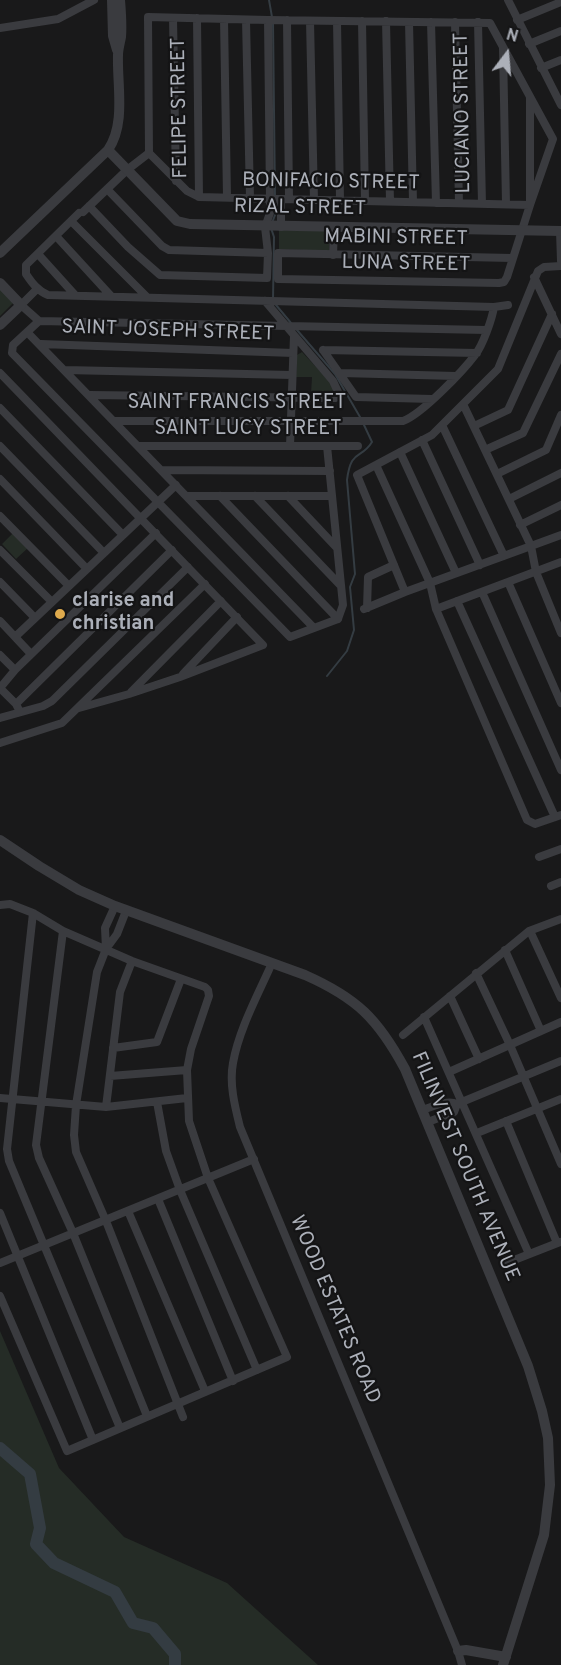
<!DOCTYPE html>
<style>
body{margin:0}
#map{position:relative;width:561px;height:1665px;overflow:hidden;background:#19191a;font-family:Overpass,sans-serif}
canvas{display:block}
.north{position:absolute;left:477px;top:24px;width:60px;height:60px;-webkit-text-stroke:4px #141415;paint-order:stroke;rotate:16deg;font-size:16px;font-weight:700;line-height:24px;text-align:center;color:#acb0b9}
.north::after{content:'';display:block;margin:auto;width:21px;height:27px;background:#acb0b9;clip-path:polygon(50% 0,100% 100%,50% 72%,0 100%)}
</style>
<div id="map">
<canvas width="561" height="1665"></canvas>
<div class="north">N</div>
</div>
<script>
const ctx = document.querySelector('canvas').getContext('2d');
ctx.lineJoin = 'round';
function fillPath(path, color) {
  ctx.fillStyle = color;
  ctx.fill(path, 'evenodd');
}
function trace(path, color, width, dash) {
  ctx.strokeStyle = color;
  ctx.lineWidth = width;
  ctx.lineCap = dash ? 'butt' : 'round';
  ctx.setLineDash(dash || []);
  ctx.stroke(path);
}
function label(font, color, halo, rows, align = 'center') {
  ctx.font = font + ' Overpass,sans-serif';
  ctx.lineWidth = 4.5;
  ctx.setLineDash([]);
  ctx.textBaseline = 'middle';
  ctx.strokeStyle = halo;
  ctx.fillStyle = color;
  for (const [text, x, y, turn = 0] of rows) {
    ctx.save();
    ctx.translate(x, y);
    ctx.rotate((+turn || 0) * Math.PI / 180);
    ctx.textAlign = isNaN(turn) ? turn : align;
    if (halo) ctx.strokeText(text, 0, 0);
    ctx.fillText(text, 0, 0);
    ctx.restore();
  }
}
fillPath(new Path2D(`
 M279,230L330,231L329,251L279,249Z
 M0,288L14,302L0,316Z
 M302,352L332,384L334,389L331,394H311L312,377H296L297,355Z
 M14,532L29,547L16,559L2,544Z
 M0,1331L59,1468L124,1537L227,1583L318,1665H0Z`), '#252c26');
trace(new Path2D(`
 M269,0L272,17
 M273,23L275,197
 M272,223L275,215V203
 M271,228L274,237L273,300
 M276,305L291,323
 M297,330L335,374L360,417
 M327,676L347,651L354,630L350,587L355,574L347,480C351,448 361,460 372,442L364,425`), '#343c42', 2);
trace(new Path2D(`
 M0,1448L30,1474L40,1528L36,1544L54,1563L115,1592L133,1623L153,1628L175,1654V1665`), '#343c42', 12);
trace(new Path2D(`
 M508,0L561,105
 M173,18L176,181
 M197,18L199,197
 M224,19L227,197
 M246,20L250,198
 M287,20L289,199
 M517,20L561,2
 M310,21L314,200
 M337,21L340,200
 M362,21L365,201
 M386,21L390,201
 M409,22L413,202
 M431,22L436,203
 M455,22L459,203
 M478,22L482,204
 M0,28L58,19L94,0
 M529,44L561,31
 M503,49L506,204
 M541,68L561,60
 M149,153L148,17L268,20L490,23L553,139L530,205
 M149,153L187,191L199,197L530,205
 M107,189L162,246L169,250L268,253
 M89,206L128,247L160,275L267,278L268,253L265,227L270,213V199L268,20
 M83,212L127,170L149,153
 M79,213L26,265V274C32,283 38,291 48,295L494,307L508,305
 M71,221L147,297
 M281,227V199
 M560,231L561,261
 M56,236L111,296
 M38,254L75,295
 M333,255L334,228
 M512,258L278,253V279L499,283L504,282L507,277L530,205V97
 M534,277L561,334
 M37,289L21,305L39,321
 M39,321L13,345L12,353L290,637L338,619L343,605L327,446
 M39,321L486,330
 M27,332L314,628
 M41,344L293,353
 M323,350L477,353
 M323,350L356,397L432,399
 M65,370L292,375
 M0,373L263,645L180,677L129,694L79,708
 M341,373L456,376
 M90,395L336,398L338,392L333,381L265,301
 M463,404L531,546L561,535
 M0,408L123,535
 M114,421H403C422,414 463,371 475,355C483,345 492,319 494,307
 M442,425L504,556
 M474,426L508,410L552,314
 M422,440L480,565
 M0,446L104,553
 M139,446H358
 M290,446L294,336
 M485,450L523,433L561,354
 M400,452L456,573
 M376,465L430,583L436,609L561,562
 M162,470L330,471
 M497,474L546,450L561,415
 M0,479L87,569
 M187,496H332
 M220,496L338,619
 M255,496L341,586
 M288,496L337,548
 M509,499L561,473
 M0,516L69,586
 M520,525L561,505
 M0,550L52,602
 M0,582L35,618
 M508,582L561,703
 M405,592L357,475L432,435L498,369L538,271L544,267L561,266
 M482,592L561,770
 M457,601L555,817
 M367,608L368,577L394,565
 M364,609L405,592L531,546L536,572L561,633
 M436,609L527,820L535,824L561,815
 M0,621L31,654
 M15,637L176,485
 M0,655L15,670
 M183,674L237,617
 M131,692L221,601
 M16,704L172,550
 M20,712L16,704L0,688L15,670L156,533
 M0,718L43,706L52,701L188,567
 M0,743L62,723L205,584
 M539,857L561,849
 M551,886L561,882
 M0,905L10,904L33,913L63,931L132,961L205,987L208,990L209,996L191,1049L187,1070L189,1121L208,1178L287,1357L67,1451L0,1296
 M126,911L117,934L106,949L97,972L76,1105L74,1135L76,1152L106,1221L183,1417
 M33,913L7,1149L9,1161L120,1428
 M63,931L36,1145L39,1158L73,1233L147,1416
 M530,931L561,998
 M106,949L105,928L115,906
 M505,950L541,1031
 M272,963C258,995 239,1029 233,1063C229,1084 235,1107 240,1127L458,1651L462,1665
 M476,973L510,1045L561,1164
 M450,996L479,1059
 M424,1017L529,1254
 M403,1035L529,931L561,919
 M113,1048L157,1042L181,979
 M449,1072L561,1022
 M110,1076L187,1070
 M0,1098L106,1107L187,1098
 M157,1102L166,1151L180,1190L257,1370
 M457,1104L561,1061
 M106,1107L120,992L132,961
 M422,1110C433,1107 447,1099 457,1104L454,1112L428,1122
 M506,1121L557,1243
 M477,1133L561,1099
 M158,1199L233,1381
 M128,1211L205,1391
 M0,1213L93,1440
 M0,1263L254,1159
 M504,1264L560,1242`), '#3a3b3f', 8);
trace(new Path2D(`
 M112,0L113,36L117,50
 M108,150L177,221L190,224L561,231
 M0,253L108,150C126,124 117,86 118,55C118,49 120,43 121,37C122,25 121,12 120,0
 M0,283L21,305L0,325
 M0,840L39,866L79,890L115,906L305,975C357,998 378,1019 405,1069L528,1366L542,1411L548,1438L550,1485L544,1535L503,1665
 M458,1651L466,1650L506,1657`), '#3a3b3f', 10);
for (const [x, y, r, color] of [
 [60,614,6,"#deaa4d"]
]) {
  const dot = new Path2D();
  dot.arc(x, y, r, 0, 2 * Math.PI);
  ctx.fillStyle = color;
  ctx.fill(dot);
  trace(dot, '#141415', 2);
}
label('20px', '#acb0b9', '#141415', [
 ["FELIPE STREET",181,108,-91],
 ["LUCIANO STREET",464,113,-91],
 ["BONIFACIO STREET",331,183,1],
 ["RIZAL STREET",300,209,1],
 ["MABINI STREET",396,239,1],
 ["LUNA STREET",406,265,1],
 ["SAINT JOSEPH STREET",168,332,2],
 ["SAINT FRANCIS STREET",237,404],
 ["SAINT LUCY STREET",248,430],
 ["FILINVEST SOUTH AVENUE",464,1167,67],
 ["WOOD ESTATES ROAD",334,1310,67]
]);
label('bold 20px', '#acb0b9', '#141415', [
 ["clarise and",72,602],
 ["christian",72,625]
], 'left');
</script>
